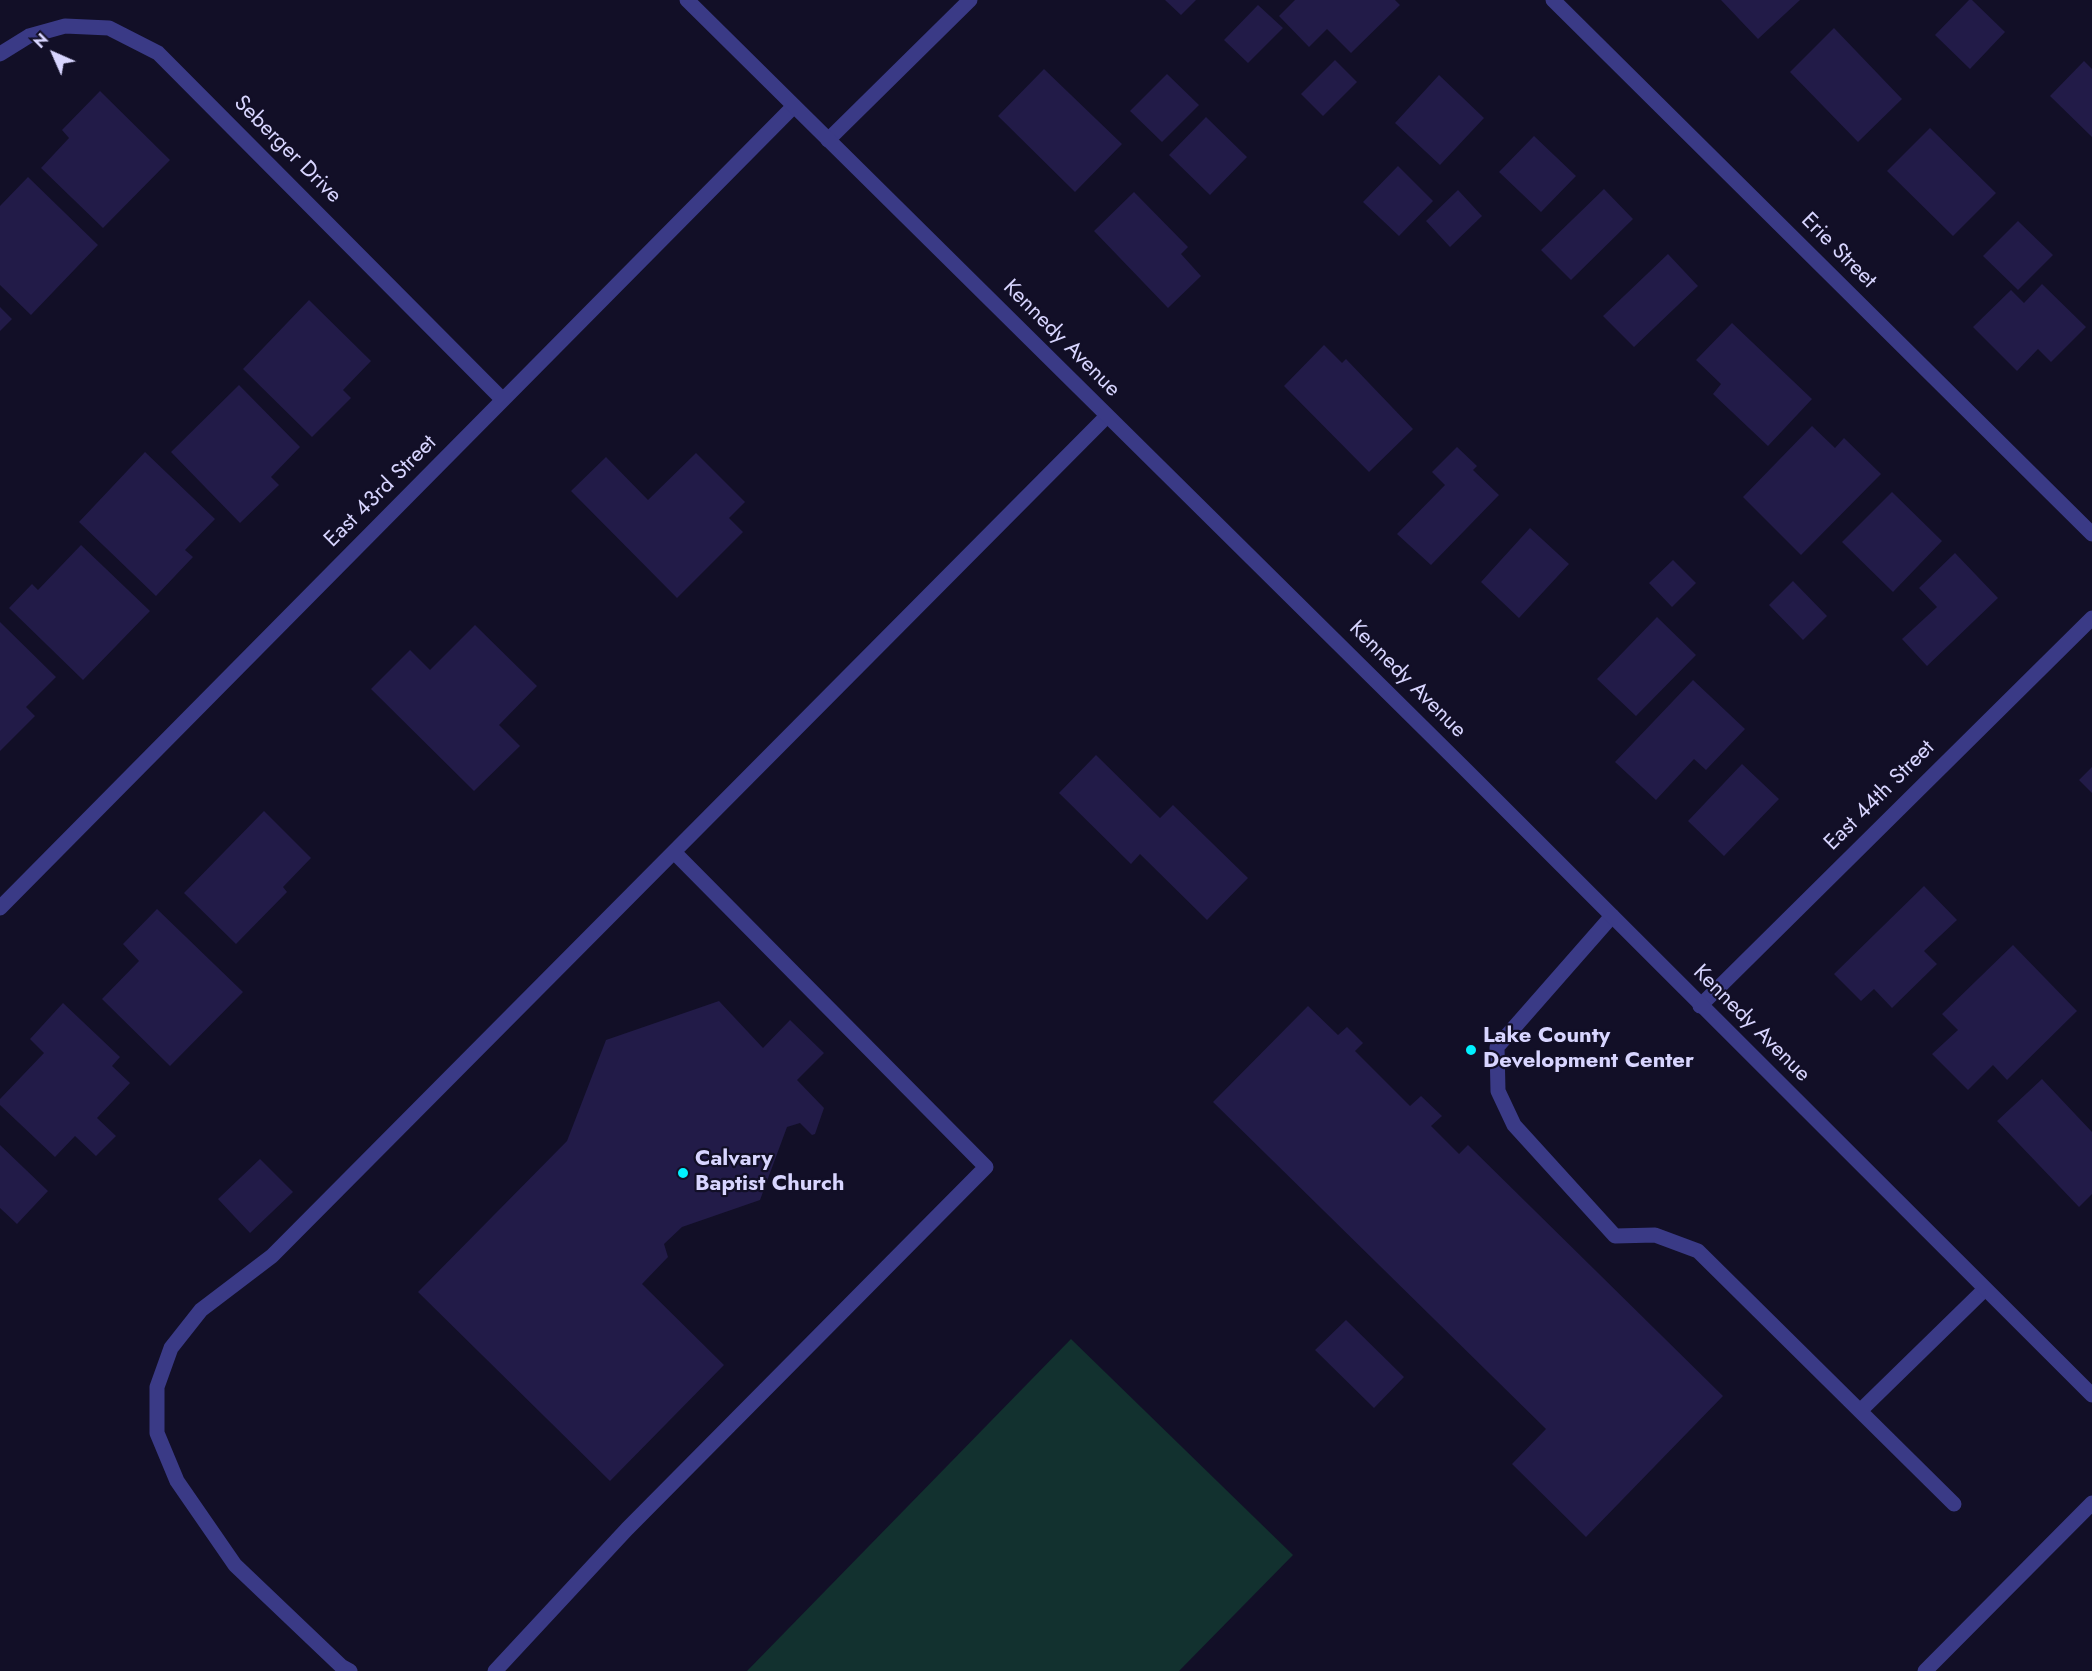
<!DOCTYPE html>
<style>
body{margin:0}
#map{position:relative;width:2092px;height:1671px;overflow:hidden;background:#120f27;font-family:Jost,sans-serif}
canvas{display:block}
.north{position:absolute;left:24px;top:24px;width:60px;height:60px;-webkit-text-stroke:4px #120f27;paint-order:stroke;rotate:315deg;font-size:16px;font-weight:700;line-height:24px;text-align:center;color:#d8d5ff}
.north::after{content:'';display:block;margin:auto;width:21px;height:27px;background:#d8d5ff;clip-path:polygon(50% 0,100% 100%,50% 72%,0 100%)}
</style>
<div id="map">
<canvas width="2092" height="1671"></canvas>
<div class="north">N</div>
</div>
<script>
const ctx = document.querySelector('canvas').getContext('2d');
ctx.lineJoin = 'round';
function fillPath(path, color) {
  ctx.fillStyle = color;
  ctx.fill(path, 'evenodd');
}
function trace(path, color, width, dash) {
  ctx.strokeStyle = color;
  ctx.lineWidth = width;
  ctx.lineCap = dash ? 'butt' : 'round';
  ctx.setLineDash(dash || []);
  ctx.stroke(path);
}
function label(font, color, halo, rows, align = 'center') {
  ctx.font = font + ' Jost,sans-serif';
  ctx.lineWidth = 4.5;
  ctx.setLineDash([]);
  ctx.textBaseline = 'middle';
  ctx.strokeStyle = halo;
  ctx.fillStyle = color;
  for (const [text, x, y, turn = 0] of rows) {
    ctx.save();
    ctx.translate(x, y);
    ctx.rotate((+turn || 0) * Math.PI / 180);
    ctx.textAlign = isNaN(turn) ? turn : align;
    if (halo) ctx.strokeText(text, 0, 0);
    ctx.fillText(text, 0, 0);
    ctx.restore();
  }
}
fillPath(new Path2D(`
 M1071,1339L1293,1555L1179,1671H747Z`), '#12312f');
fillPath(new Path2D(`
 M1165,0H1196L1181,15Z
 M1295,0H1395L1400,5L1351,53L1327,29L1309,47L1279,16Z
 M1721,0H1800L1758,39Z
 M1969,0H1972L2005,32L1970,69L1935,35Z
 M1258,5L1283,28L1248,63L1224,40Z
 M1834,28L1902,99L1858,142L1790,72Z
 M1335,60L1357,82L1323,116L1301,94Z
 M2084,61L2092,69V137L2050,96Z
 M1044,69L1122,144L1075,192L998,116Z
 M1167,74L1199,105L1162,142L1130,111Z
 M1439,75L1484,118L1440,165L1395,123Z
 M100,91L170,160L103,228L41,168L69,138L62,130Z
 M1206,117L1247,157L1210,195L1169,155Z
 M1930,128L1996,193L1953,236L1887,171Z
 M1534,136L1576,176L1541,212L1499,172Z
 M1398,166L1433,201L1399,236L1363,202Z
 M28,177L98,245L31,315L0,285V206Z
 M1604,189L1633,219L1571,280L1541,250Z
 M1458,190L1482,216L1450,247L1426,221Z
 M1134,192L1188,247L1181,254L1201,276L1168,308L1094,231Z
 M2018,221L2053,255L2018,290L1983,256Z
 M1668,254L1698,286L1634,347L1603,316Z
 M2042,284L2086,327L2051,362L2038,349L2017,371L1973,327L2011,290L2024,303Z
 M309,300L371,361L343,390L351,398L312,437L243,369Z
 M0,307L12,319L0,331Z
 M1732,323L1812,399L1768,446L1713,394L1721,384L1696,360Z
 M1324,345L1342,363L1346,359L1413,429L1369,472L1284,386Z
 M239,385L300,447L271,477L279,485L240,523L171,452Z
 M1812,426L1835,448L1844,438L1881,474L1801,555L1743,497Z
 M1457,447L1477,466L1473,470L1499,495L1431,565L1397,534L1445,485L1432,472Z
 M145,452L215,519L185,550L193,557L156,596L79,522Z
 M696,453L745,502L729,518L743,532L677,598L571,491L606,457L648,500Z
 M1892,492L1942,541L1893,592L1842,542Z
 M1530,528L1569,564L1519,618L1481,582Z
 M81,545L150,611L83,680L9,608L32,584L38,590Z
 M1955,553L1998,598L1927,666L1902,639L1937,607L1919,588Z
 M1673,560L1696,583L1672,607L1649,583Z
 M1793,581L1827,616L1803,640L1769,605Z
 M1657,617L1696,655L1636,716L1597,679Z
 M0,622L56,677L26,707L35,716L0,751Z
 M475,625L537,686L499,725L520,746L474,791L371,689L410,650L430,670Z
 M1693,680L1745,729L1706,770L1694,759L1656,800L1615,762Z
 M1096,755L1160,818L1173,805L1248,878L1207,920L1140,854L1131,864L1059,793Z
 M1742,764L1779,799L1724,856L1688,821Z
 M2092,767V793L2079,780Z
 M264,811L311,858L283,887L287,892L236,944L184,893Z
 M1924,886L1957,920L1924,951L1937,964L1892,1008L1874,989L1861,1001L1834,974Z
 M157,909L243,992L170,1066L102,999L139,961L123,944Z
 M2013,945L2077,1011L2007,1080L1993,1065L1968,1090L1932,1054L1958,1030L1942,1014Z
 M719,1001L763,1048L790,1020L824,1053L797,1080L824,1108L815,1134L812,1135L800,1123L787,1127L760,1200L682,1227L664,1244L668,1257L642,1284L724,1365L610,1481L418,1292L567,1141L606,1040Z
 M63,1003L120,1057L112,1066L130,1083L97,1118L116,1136L96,1156L75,1136L55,1157L0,1105V1099L44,1053L30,1039Z
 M1308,1006L1338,1035L1347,1027L1363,1043L1355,1051L1410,1106L1421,1096L1442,1116L1431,1126L1459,1154L1468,1145L1723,1396L1586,1537L1512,1464L1546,1429L1213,1102Z
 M2042,1079L2092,1132V1194L2079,1207L1997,1121Z
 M0,1145L48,1191L17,1224L0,1208Z
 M260,1159L293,1192L250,1233L218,1199Z
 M1346,1320L1404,1377L1374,1408L1315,1350Z`), '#221b48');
trace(new Path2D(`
 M1612,916L1497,1047L1498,1091L1514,1125L1615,1236L1655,1235L1698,1251L1954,1504
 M1860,1411L1985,1289
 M350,1671L341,1666L235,1565L177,1481L157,1433V1387L171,1348L201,1310L272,1256L1107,416
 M495,1671L627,1529L986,1167L674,852
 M1925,1671L2092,1503`), '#3a3a86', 15);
trace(new Path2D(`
 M1553,0L2092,534
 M0,54L29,36L65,26L109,28L158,53L503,400
 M828,140L970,0
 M0,908L794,106
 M1700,1006L2092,618`), '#3a3a86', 15);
trace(new Path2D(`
 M687,0L1466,770L2092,1395`), '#3a3a86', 15);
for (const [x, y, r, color] of [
 [1471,1050,6,"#01f1ff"],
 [683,1173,6,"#01f1ff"]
]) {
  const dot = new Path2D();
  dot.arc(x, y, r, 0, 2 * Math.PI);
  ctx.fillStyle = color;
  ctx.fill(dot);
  trace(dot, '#120f27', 2);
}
label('22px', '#d8d5ff', '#120f27', [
 ["Seberger Drive",287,150,45],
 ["Erie Street",1838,251,45],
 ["Kennedy Avenue",1061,339,45],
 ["East 43rd Street",381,492,-45],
 ["Kennedy Avenue",1407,680,45],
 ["East 44th Street",1880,796,-45],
 ["Kennedy Avenue",1751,1024,45]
]);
label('bold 22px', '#d8d5ff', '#120f27', [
 ["Lake County",1483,1037],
 ["Development Center",1483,1062],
 ["Calvary",695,1160],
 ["Baptist Church",695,1185]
], 'left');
</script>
